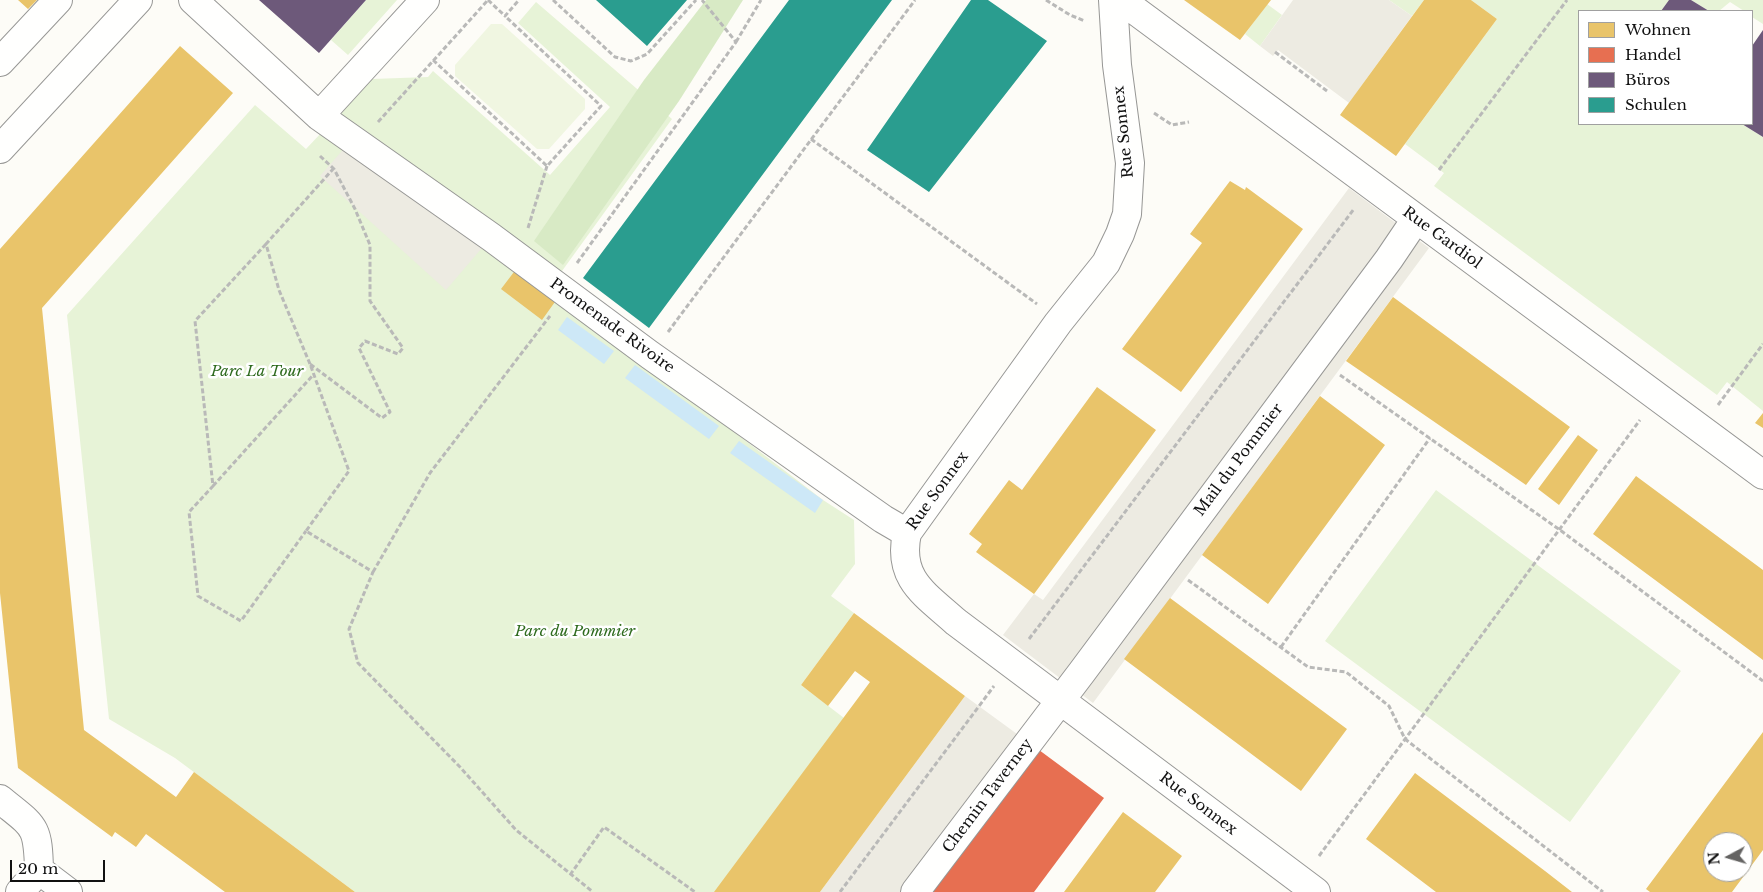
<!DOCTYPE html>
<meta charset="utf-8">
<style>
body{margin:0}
#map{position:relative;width:1763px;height:892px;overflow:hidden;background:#fdfcf7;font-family:"Libre Baskerville",serif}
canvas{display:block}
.legend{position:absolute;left:1578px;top:10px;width:175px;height:115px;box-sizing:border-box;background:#fff;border:1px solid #a0a0a0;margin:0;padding:6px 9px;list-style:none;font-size:15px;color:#111}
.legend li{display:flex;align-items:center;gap:10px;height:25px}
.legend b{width:25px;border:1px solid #a0a0a0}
.north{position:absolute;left:1703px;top:832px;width:50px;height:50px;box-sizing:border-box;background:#fff;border:1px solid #a0a0a0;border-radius:50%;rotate:264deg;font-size:14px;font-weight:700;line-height:20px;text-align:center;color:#111}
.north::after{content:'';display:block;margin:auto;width:18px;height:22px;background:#646362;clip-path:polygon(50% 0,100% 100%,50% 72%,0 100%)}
.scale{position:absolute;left:10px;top:860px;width:95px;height:22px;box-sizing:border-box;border:2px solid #111;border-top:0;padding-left:6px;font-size:15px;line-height:18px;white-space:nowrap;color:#111;-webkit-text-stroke:4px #fff;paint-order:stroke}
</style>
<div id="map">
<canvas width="1763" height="892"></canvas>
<ul class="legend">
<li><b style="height:14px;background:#e9c46a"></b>Wohnen</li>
<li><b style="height:14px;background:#e76f51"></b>Handel</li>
<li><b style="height:14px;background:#6d597a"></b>Büros</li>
<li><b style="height:14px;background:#2a9d8f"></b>Schulen</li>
</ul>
<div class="north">N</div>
<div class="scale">20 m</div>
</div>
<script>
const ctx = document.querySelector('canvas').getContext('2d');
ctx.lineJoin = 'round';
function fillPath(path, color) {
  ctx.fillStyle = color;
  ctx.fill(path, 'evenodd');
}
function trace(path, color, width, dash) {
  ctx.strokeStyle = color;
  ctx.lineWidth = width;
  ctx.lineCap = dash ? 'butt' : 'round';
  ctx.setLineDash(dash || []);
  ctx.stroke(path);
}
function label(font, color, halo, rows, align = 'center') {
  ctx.font = font + ' "Libre Baskerville",serif';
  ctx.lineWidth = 5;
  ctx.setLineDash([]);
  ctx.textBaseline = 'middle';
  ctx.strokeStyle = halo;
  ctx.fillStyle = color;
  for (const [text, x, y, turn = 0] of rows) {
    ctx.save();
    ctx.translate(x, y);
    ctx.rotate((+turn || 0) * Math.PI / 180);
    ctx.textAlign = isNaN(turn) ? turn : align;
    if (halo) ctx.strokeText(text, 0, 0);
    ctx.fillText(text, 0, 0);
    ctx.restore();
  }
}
fillPath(new Path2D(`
 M366,0H397L348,55L331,40Z
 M1389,0H1424L1412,16Z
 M1471,0H1669L1661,11H1579V124H1742L1763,137V411L1727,382L1717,395L1434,186L1444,173L1405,144L1497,19Z
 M1691,0H1763V24L1752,17V11H1744L1730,2L1719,11H1709Z
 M536,2L672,119L562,271L546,288L823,500L854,520L855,564L831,596L854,613L801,685L844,718L715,892H355L175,758L109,719L67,315L255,105L306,149L372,79L428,77L433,71L550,175L610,107L518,23Z
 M1267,4L1282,15L1260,46L1245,34Z
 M1436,490L1681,671L1570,822L1325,641Z`), '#e7f3d7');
fillPath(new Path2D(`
 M706,0H743L679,101L563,265L534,241L644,80Z`), '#d8eac5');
fillPath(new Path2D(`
 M491,24H502L585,99V109L549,149H537L455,76V65Z`), '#f0f6e1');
fillPath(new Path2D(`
 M1293,0H1389L1412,16L1349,103L1278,50L1273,56L1260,46Z
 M362,128L499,228L446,290L320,176Z
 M1349,188L1429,248L1093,703L1003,635L1034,594L1043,600Z
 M965,696L1028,742L928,892H820Z`), '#edebe2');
fillPath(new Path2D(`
 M567,317L614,351L604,364L558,330Z
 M635,365L719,426L709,439L625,378Z
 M739,441L823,500L815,513L730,453Z`), '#cde8f7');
fillPath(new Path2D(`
 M18,0H37L28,9Z
 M1184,0H1271L1240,40Z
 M1424,0H1471L1497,19L1396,156L1340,115Z
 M180,46L233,93L42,308L84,730L176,797L194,772L355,892H225L146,834L136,847L115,832L112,837L18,768L0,593V249Z
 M1230,181L1245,190L1246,187L1303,229L1181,392L1122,349L1202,243L1190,234Z
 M517,268L557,299L542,320L501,289Z
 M1393,297L1570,427L1526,485L1346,361Z
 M1097,387L1156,430L1034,594L976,552L982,544L969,534L1009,480L1022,490Z
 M1320,396L1385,445L1268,604L1202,555Z
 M1763,413V428L1755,423Z
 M1578,435L1598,450L1559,505L1538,489Z
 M1636,476L1763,570V660L1593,534Z
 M1170,598L1347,729L1301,791L1124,659Z
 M854,613L965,696L820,892H714L870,682L855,671L828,706L801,685Z
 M1763,732V850L1732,892H1650L1646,889ZM1713,842H1743V872H1713Z
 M1415,773L1545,871L1572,892H1436L1366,839Z
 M1123,812L1182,856L1155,892H1064Z`), '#e9c46a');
fillPath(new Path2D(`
 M1035,747L1104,798L1034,892H928Z`), '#e76f51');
fillPath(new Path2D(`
 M259,0H366L319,53Z
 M1669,0H1691L1709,11H1661Z
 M1763,30V137L1742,124H1752V46Z`), '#6d597a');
fillPath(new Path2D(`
 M596,0H687L647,46Z
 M789,0H892L649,328L583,278Z
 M971,0H988L1047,41L929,192L867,150Z`), '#2a9d8f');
const minor = new Path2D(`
 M193,0L319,116L491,237L650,355L883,519L907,533
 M1113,0L1117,65L1130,163L1127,214L1120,234L1106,263L1058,323L907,533C897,579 925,594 956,622L1316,892
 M1121,0L1763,475
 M0,62L58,0
 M319,116L425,0
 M0,149L138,0
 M0,799C34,827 38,824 39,870L20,892
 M39,870L68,892
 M915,892L1082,672L1389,259L1416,219`);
trace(minor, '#979795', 30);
trace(new Path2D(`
 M488,0L505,16L519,0
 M553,0L615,57L631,61L647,54L696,0
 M1046,0L1070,15L1085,21
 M736,42L761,0
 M1275,52L1327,91
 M433,60L547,166L601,106L505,16
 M1154,113L1172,125L1189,122
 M378,122L488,0
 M811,139L1037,304
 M320,156L334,169L355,209L370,245V301L403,348L398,354L365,341L359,348L390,412L382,418L310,364L349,471L306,531L373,572L349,629L358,663L460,767L516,830L593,892
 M1439,170L1567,0
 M528,228L547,166
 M266,244L195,321L213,486L189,512L198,596L241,621L306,531
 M577,263L736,42L702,0
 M668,332L915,0
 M310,364L279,290L266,244L334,168
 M1340,375L1560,530L1763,681
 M1718,405L1763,344
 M213,486L314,374
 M373,572L430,473L550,316
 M1188,580L1308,667L1346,672L1389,706L1405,739L1603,892
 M1029,639L1354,209
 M1281,647L1430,438
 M1319,856L1640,420
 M570,875L604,827L695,892
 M840,892L994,686`), '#b9b9b8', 3, [5, 2.5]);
trace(minor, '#fffffe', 28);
label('15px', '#111', '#fff', [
 ["Rue Sonnex",1124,132,-96],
 ["Rue Gardiol",1442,238,36],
 ["Promenade Rivoire",612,326,36],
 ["Mail du Pommier",1239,460,-53],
 ["Rue Sonnex",938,491,-54],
 ["Chemin Taverney",988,796,-53],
 ["Rue Sonnex",1198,804,37]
]);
label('italic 15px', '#2f6b1f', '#fff', [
 ["Parc La Tour",257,372],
 ["Parc du Pommier",575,632]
]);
</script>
